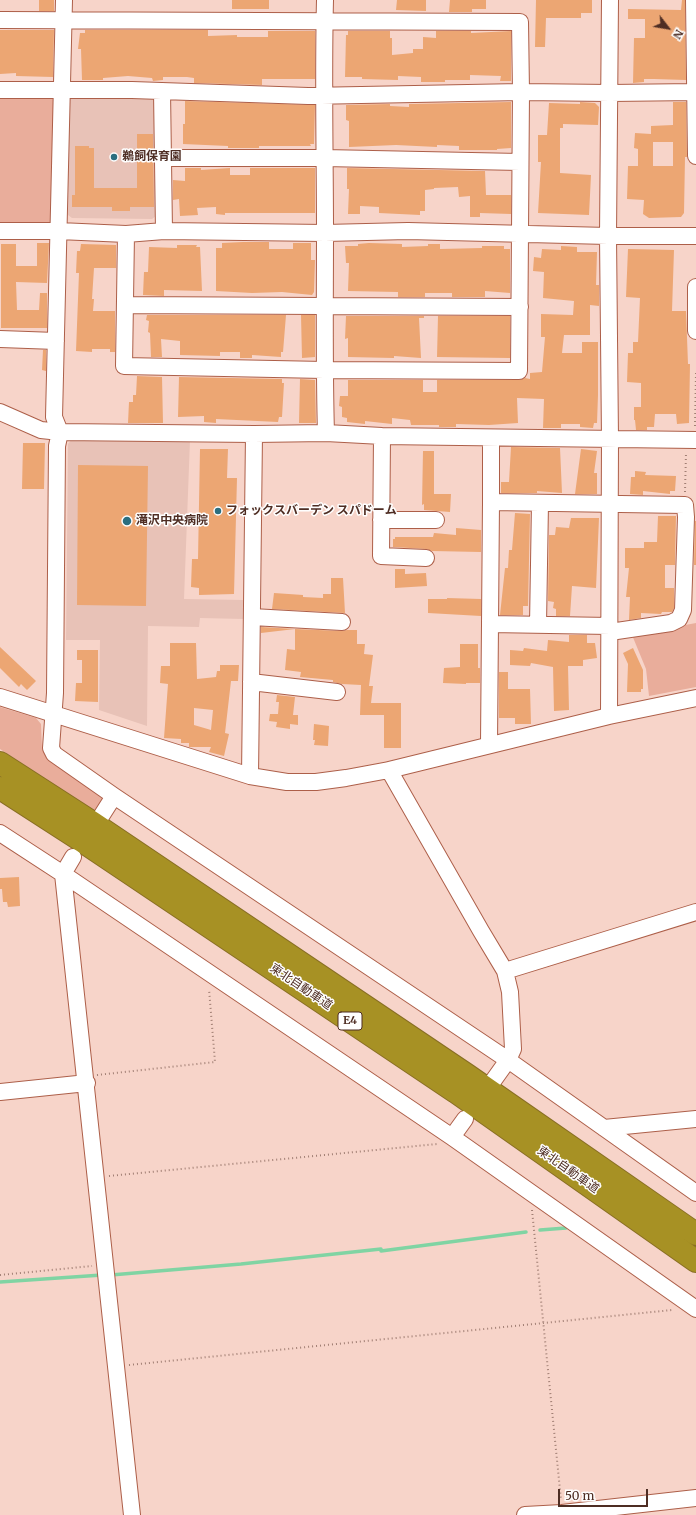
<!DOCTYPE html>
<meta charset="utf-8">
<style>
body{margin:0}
#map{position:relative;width:696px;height:1515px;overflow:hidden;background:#f7d4c9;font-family:Merriweather,serif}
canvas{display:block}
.north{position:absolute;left:648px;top:8px;width:40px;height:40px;-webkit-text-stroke:3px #fefefe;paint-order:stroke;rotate:121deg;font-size:11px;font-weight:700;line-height:16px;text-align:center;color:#4e2d23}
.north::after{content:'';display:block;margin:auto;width:14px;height:18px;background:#4e2d23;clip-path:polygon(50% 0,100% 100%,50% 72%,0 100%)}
.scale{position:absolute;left:558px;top:1489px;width:90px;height:18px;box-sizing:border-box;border:2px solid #4e2d23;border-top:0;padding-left:5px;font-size:12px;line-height:14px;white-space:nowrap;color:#4e2d23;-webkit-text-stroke:3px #fefefe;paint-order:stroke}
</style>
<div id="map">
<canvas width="696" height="1515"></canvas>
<div class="north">N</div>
<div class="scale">50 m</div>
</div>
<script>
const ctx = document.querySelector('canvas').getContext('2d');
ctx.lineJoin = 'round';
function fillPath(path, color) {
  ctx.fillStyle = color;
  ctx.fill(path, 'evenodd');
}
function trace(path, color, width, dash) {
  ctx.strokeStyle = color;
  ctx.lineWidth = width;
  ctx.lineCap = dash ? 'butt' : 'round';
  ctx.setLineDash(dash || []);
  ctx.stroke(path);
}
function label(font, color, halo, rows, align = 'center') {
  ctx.font = font + ' Merriweather,"Noto Sans JP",serif';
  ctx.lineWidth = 3;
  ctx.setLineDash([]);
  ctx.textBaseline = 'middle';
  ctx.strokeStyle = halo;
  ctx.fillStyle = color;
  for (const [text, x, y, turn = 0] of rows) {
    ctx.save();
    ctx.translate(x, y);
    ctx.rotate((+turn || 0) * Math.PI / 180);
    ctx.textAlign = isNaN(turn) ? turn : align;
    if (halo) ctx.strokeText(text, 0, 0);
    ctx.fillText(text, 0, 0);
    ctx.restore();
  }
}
fillPath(new Path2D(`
 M72,96H155L160,213L152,219L72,218L68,215L69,101Z
 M72,439L190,440L184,599L244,600V619L200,618L199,627L148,626L147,726L99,710L100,640H66L68,444Z`), '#e8c2b7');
fillPath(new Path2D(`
 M0,94H46L58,99L56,226H0Z
 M696,623V687L649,696L646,669L632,635Z
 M0,707L36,718L41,724L42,749L48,759L107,798L97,813L0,749Z`), '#e9ad9b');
trace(new Path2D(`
 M540,1230L566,1228
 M111,1275L241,1264L381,1249V1251L526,1232
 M0,1282L102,1275`), '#80d4a3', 3.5);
fillPath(new Path2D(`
 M39,0H54V11H39Z
 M232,0H269V9H232Z
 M397,0H426V11L396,10Z
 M450,0H486V9H472V12H449Z
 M536,0H592V13H581V18H546L545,47H535Z
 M682,0H685L686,80L654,79H644V82L633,83L634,38H645V19H628V9L681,10Z
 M0,30H54L53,77L16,76V73L0,74Z
 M85,30H208V36L237,35V37H268V31H315V79H262V85L194,83V78L187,77H163V80L153,81L152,78L128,76L103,78V80H82L81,49H78L80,33H85Z
 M348,31H390V38H392V55L413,53V49H423V37L436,38V31H471V33L511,31V81H500L501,76L470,75V80H445V82H421V77L398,76V80L362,79V77H345L346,35H348Z
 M185,101L315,105L314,144H310L311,146H259V148H228V146L183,144V124H185Z
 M511,102V148L497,149V150H459V146L437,145V147L396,145L349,147V121L346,120V105L390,104V106L409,107V104Z
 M580,102L595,103L599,107L598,125L563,124V128H560V173L591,175L589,215L538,213L541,162H538V135H547L549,103L580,104Z
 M673,102H686L687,157H685L684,213L681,217L649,218L643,214L644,200L627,199L628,166H638V149L634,148L635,133L651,134V126L673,125ZM653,142H673V166H653Z
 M137,134H153L154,207H130V211H112V207H72V195H75V146H89V148H94V188H137Z
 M185,168H201V170L230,168V175H250V168H315V213H225V215L216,214V207L197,208L198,215L180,216L179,199L173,200V180L185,181Z
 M347,168L485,171L486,195H511V214L480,213V217H470V196L459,197L458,187L434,188V189L425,190V211H420V215L379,213V207L360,206V214H348L349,189H347Z
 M243,242H269V249H293V243H311V260H315L314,292L312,295L282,292L252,293L216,291V248H222V243Z
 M37,243H49L47,283L16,282L17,310H39L40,293H47V328H1V244H16V266H37Z
 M369,243L402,244V247L428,246V244H440V249L482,248V246H504V249H510V293L485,291V297H452V293H425V297H398V292L348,291L349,263H346L345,246H358V244Z
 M81,244L116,245V268H94L92,299H94L93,311H115V352H110V349H92V352L76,351L79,273H76L77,251H80Z
 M177,245H197L196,247H200L202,291L164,290V296L143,295L144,272H148L149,247L177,248Z
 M561,246L577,247V252H597L596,285H599V306L590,305V335H564L562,353H582V342H598V395L597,423H594L593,428L580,427V424H561V428H543L544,399L517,398L518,423L489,425L456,424V427H439V425H411L410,420L392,418V424L365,421V424L347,422V418L342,417V407L339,406L340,396H348V380H423V392H437V380H519L525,378L530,379V373L542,372L545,337H541V314L573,315L574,301L543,298L544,272L533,271L534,257L541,258L542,249L561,250Z
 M628,249L674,250L672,311H686L688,364H690L689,423L677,424L676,414H655L654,427H647V430H636L635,420H634V407H641V383L627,382L628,353H633V342H638L640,298L626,297Z
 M147,315H286L283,352H281V357L252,355V358H240V352H220V356L180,355V341L161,339L162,357H151L150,333L148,332L149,321L146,320Z
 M301,315H315V357L302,358Z
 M346,316H424V318H419L421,358L394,356V358L348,357V338L345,339Z
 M438,316H510V358L437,357Z
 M43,350H46V371L42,370Z
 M137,376L162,377L163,423H128L129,402H133V395H136Z
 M179,377L282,379V383H284L282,417H279L278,422L216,419V423L204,422V416L178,417Z
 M300,379L315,380L316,423H299Z
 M23,443H45L44,489H22Z
 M511,447L560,448L562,493L537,491V493H501V482H509Z
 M200,449H228L227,478H237L234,594L199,595V588L191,587L192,559H198Z
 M581,449L597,451L594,473H597V494H575Z
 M423,451H434V494H451L450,512L424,510V504L422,505Z
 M78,465L148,466L146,606L77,605Z
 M635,471L646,472L645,475L676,476L675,491H670V494L643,491V495L630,494L631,477H635Z
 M515,513L530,514L528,606H523V615H500L505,568H508L509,550H512Z
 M658,516H676L675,565H665V588H674V608L672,612H662L661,614L641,613V618L629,620L630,597H626L629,568H625V548H644V542H657Z
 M571,518H599L596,588L572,586L570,616H556V609L553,608L554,602L548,601L549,535H555L556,527L569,528Z
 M695,521H696V565H694Z
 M456,528L481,530V552L432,551L426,549L393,547V539H395V537H433L434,533L456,535Z
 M395,569H405V574L426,573L427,586L395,588Z
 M331,578H343L345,613L272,609L274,593L303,595V597L323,598V594H331Z
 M447,598L481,599V616L428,613V599H447Z
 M261,627L295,629L261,633Z
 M295,629L341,631L347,630H357V644H365L364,654L373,655L369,686H373L371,703H401V748H384V715H360L361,685L342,684L333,682V680L300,677L301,672L285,670L287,649L295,650Z
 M569,635H587V643H595L597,658L583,660V666H568L569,710L554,711L553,667L531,663L530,666L510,665V650L523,651L524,648L547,651L548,640L569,642Z
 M170,643H196L197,679L216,677L217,671H220V665H239L238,681H231L225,733L229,734L224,756L209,752L211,747H189V743H181V739L164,738L168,684L160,683L161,666H170ZM194,708L213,710L211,730L194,725Z
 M460,644H478V668H480V683H466V684L443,683L444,668L460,667Z
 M0,647L36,681L27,690L21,684L19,687L0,668Z
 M633,648L643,670V689H641V692H627L628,664L623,653Z
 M77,650H98V702L75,701L76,683H82V660H77Z
 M499,672H508V689H530L531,724H515V718H499Z
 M277,695L295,697L293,715H298V725L290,724V729L276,727L277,722L269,721L270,714H278L279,702H276Z
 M314,724L329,726L328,746L314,745L315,740H313Z
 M19,877L20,906L8,907L7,902H3L2,889H0V878Z`), '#eca673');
const minor = new Path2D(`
 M64,0L54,417L60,432L57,446L55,693L51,748L54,754L114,796L508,1060L696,1193
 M325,0C323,78 325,155 325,233C325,300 324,366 326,433
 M694,0L696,156
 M0,20L520,22L521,92L519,371L324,370L124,366L126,234
 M0,90H132L308,96L521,92L610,93L696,92
 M162,91L164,231
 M162,158H324L520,162
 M0,231H59L126,234L164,231L325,233L408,231L608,236H696
 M696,287V331
 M125,305L520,307
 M0,339L56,341
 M0,412L41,430L60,432L254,434L326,433L382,436L696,440
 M382,436L381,556L426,558
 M491,438V502
 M381,520H436
 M252,617L342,622
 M490,624L610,626
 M538,625L540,503
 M251,682L337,692
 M0,697L250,776L287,782H316L346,778L389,770L609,716L696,698
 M609,716L610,439L608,236L610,0
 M489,744L491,502L685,505L686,517L683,610L679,619L671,623L610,632
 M389,770L481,931L505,971L696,912
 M250,776L254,434
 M100,818L114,796
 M0,833L63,874L452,1137L696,1309
 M73,857L63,874L132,1515
 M493,1081L508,1060L513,1049L510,992L505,971
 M0,1092L87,1083
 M604,1128L696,1119
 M452,1137L465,1119
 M525,1515L562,1513L696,1498`);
const highway = new Path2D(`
 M0,763L93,823L467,1075L696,1234
 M0,788L79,839L456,1092L696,1261`);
trace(minor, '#ad5f49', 18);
trace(highway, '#886e24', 24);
trace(new Path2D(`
 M695,426L696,373
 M685,492L686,453
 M97,1075L215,1062L209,989
 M109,1176L437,1144
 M532,1210L561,1500
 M0,1275L92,1266
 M129,1365L672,1310`), '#a17f74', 2, [1, 3]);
trace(minor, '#fff', 16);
trace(highway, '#a79124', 22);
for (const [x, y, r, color] of [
 [114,157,4,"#2b6e7f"],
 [218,511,4,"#2b6e7f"],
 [127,521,5,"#2b6e7f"]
]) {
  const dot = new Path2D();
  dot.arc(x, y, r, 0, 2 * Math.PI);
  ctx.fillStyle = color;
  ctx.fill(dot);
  trace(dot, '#fefefe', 1.5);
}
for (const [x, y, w] of [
 [350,1021,24]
]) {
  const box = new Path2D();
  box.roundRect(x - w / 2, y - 9, w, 18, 3);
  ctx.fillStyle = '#fefefe';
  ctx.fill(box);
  trace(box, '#4e2d23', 1);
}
label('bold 11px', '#4e2d23', null, [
 ["E4",350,1021]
]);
label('bold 12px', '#4e2d23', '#fefefe', [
 ["鵜飼保育園",122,157],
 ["フォックスバーデン スパドーム",226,511],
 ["滝沢中央病院",136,521]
], 'left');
label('12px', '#4e2d23', '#fefefe', [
 ["東北自動車道",301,987,34],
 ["東北自動車道",568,1170,35]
]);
</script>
